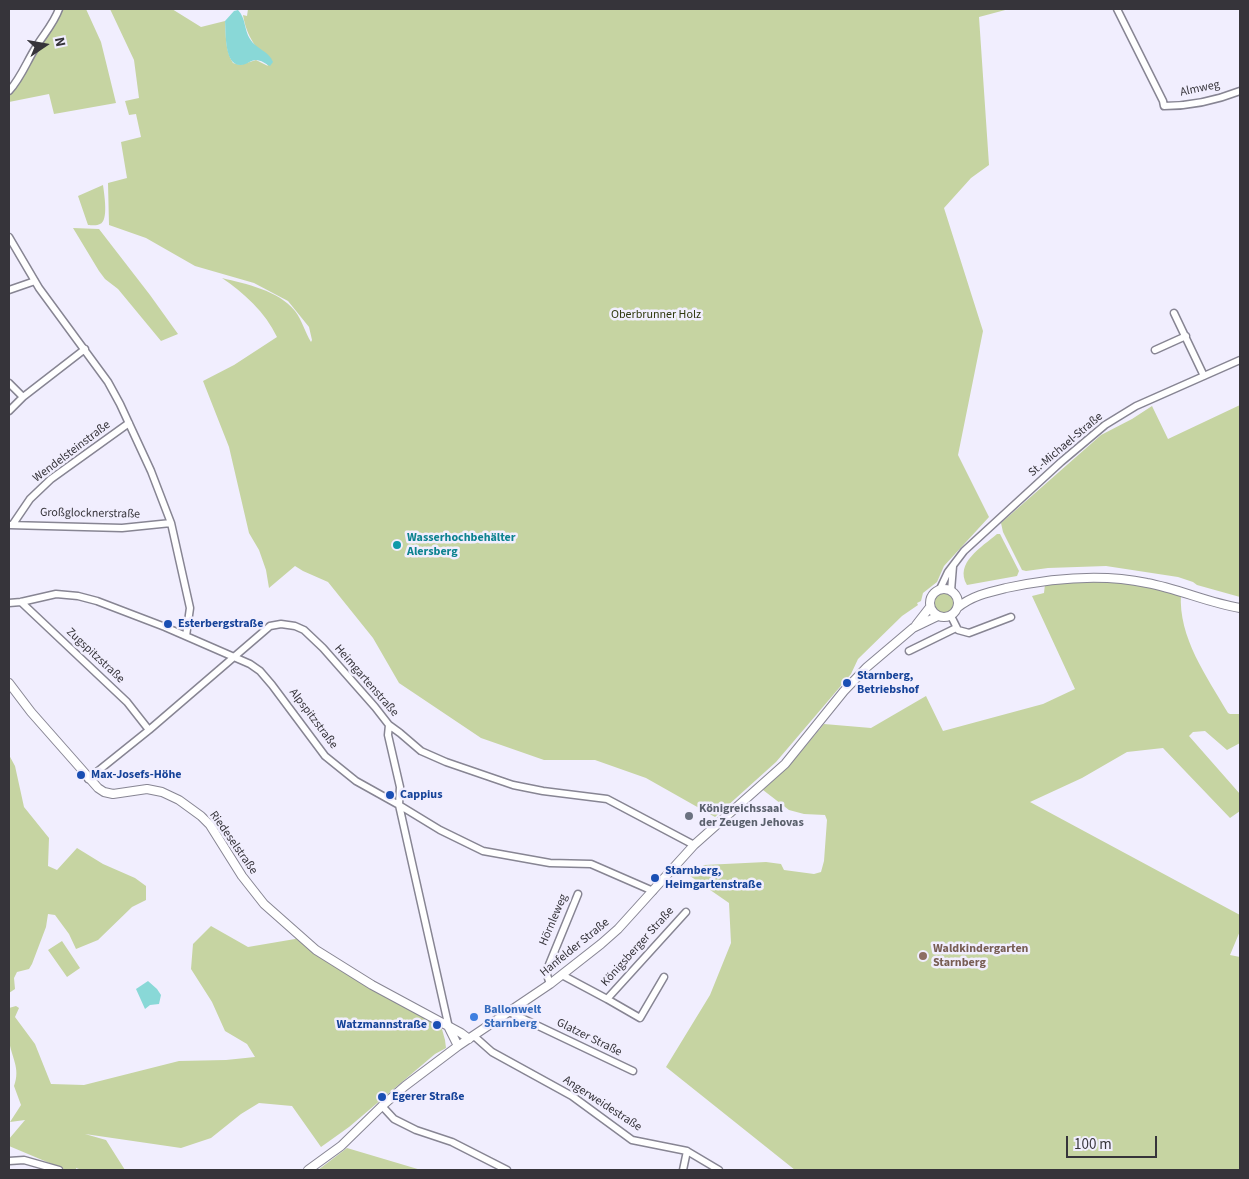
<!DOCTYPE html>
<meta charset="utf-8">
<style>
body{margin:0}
#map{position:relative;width:1249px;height:1179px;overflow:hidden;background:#f1eefe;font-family:"Source Sans 3",sans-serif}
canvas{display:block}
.frame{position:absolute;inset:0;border:10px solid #36343a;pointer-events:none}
.north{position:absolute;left:20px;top:20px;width:50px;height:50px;-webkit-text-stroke:4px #f1eefe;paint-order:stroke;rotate:78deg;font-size:14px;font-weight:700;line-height:20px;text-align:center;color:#36343a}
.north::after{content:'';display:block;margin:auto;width:18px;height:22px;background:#36343a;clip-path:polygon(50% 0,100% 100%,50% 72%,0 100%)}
.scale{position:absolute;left:1066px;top:1136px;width:91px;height:22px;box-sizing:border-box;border:2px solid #36343a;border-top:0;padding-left:6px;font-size:15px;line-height:18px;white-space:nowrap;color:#36343a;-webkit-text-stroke:4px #f1eefe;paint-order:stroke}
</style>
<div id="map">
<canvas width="1249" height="1179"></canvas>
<div class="frame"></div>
<div class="north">N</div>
<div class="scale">100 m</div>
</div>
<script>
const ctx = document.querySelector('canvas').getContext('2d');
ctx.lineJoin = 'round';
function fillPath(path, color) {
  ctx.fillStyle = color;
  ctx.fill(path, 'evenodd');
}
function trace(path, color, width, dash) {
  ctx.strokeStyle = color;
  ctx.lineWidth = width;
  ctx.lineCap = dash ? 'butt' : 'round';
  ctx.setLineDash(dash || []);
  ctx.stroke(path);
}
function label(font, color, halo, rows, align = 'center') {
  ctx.font = font + ' "Source Sans 3",sans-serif';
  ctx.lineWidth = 5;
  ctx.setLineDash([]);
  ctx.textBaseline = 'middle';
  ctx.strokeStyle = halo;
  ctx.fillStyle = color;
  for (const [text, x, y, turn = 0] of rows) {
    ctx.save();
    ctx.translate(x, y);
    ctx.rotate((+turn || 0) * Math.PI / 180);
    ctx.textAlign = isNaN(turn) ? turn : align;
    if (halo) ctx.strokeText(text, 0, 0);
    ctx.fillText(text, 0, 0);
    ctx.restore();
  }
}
fillPath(new Path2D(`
 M60,9H86L101,42L116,103L54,114L49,94L9,102V93Z
 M110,9H172L201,27L225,21C226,35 225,51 233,63L240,65L256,60L268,66C257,46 247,39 243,15L247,16L248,9H1009L979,17L989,165L971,178L944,208L983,331L958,455L989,517L944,566L937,582L923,593L921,601L917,603L918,605L902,616L858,659L851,674L776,762L715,817L646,778L595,760H544L481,738L399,683L373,638L328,582L303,571L295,566L269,588L266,570L259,550L249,533L229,447L203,381L234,365L277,337C265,312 244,293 222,278C246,284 278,290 295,311C302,320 305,332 311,342L312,340L309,327L288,301L254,283L195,266L146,238L109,225L108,183L127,178L121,142L141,137L136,114L129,115L125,101L139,98L134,60Z
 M103,185C104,193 109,221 100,224C97,226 91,225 88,225L78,196Z
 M73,228L99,229L150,295L178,334L161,341L118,289L105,279L99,271Z
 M1240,405V597L1197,585L1193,582L1178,577L1106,566L1048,568L1026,571L1022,570L1003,532L1001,523L1101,435L1132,419L1152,406L1168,439Z
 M997,534H1000L1019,571L1017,576L967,585C954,563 982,547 997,534Z
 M1090,581L1131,583L1181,594C1178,637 1207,677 1228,713L1230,714H1240V743L1227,750L1205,731L1193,732L1189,736L1240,794V811L1230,818L1163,748L1127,752L1082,778L1030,802L1240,915V931L1230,955L1240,957V1170H795L666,1067L710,995L731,943L729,903L690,876L704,865L766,862L781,864L784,870L814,874L821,872L824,861L827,820L825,815L804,814L789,810L763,790L789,766L824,724L871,728L926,696L943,731L1043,704L1075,689L1032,596L1044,593L1045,584Z
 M933 603a11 11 0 1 1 22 0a11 11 0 1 1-22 0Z
 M9,755L15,766L24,807L49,838L48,866L57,870L77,848L103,864L135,878L146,886V900L132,907L98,940L76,949L69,934L55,915L48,914L46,927L32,964L29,969L17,972L14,978L15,989L9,993Z
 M211,926L248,947L295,939L300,935L440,1022L445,1040L446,1048L435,1054L349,1127L321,1147L292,1106L259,1103L241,1114L211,1138L181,1148L85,1134L106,1140L125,1170H82L76,1168V1170H66L9,1146V1139L25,1120L10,1122L21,1105L14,1086C21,1068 11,1057 9,1040C7,1029 9,1018 9,1008L16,1006L19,1008L15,1017L35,1044L51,1084L84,1085L179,1061L226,1060L255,1057L247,1044L225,1031L212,1002L191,969L193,944Z
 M62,941L80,968L67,977L48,950Z
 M347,1148L421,1170H318Z`), '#c6d4a2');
fillPath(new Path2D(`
 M238,10C246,18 244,30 250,39C256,49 269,51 273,62L270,66C266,64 261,60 256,60C251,60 246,65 241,65C224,66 226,33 225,21L234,11Z
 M148,981L157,989L161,995L159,1004L150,1005L145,1009L136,989Z`), '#89d8d7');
const minor = new Path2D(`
 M1117,9L1163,101L1164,106C1189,106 1217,100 1240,91
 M9,91C21,78 27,61 36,47C44,34 54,23 59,9
 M9,237L39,288L108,382L120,404L151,471L171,523L190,608L186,636
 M9,290L35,281
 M1174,313L1204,376
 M1155,350L1186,336
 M9,383L23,397
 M9,411L23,397L85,349
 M13,524L30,499L51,479L129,423
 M9,525L122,528L171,523
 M940,589L948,572L964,551L1061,462L1105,425L1136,406L1240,360
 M951,591L953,566
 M21,602L127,702L149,730
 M9,603L21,602L56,594L78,596L97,601L165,627L250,664L260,671L272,685L325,756L356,781L399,805L440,830L483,851L550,863L591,864L653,891
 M951,616L958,630L969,633L1011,617
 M909,651L956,628
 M389,725L388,735L400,787L399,805L449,1028
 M88,779L149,730L270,626L281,624L295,626L304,630L323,648L375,707L389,725L400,733L421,751L446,762L513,785L543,791L607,799L694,845
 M562,975L607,999L686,912
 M550,984L546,972L578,894
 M607,999L640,1018L664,977
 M509,1012L633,1071
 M474,1036L492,1052L572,1096L632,1140L687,1151L719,1170
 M382,1106L394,1119L416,1130L452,1142L507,1170
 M9,1161L24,1160L59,1170
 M683,1170L687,1151`);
const tertiary = new Path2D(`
 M930 603a14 14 0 1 1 28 0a14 14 0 1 1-28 0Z
 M957,608C971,596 989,592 1006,588C1052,578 1101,573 1147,583C1179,589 1209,603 1240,608
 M916,625L930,607
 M9,683L31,712L98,788L104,792L113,794L147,789L162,792L179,800L201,816L210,825L242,876L264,904L316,950L372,985L461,1033L469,1039
 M449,1028L458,1046
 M308,1170L341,1146L382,1106L405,1086L458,1046L550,984L601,944L618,929L694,845L785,764L844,691L867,667L913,628L938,616`);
trace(minor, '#878593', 9);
trace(tertiary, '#878593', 10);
trace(minor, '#fff', 6);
trace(tertiary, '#fff', 8);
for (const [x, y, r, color] of [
 [397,545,5,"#0f9aa8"],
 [168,624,5,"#1a4fb4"],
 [847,683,5,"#1a4fb4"],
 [81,775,5,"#1a4fb4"],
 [390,795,5,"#1a4fb4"],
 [689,816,5,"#6b7280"],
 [655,878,5,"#1a4fb4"],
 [923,956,5,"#8d6e63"],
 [474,1017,5,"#3f7fe0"],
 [437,1025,5,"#1a4fb4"],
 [382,1097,5,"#1a4fb4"]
]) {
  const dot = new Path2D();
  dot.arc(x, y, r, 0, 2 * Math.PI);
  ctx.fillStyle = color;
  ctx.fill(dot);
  trace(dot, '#f1eefe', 2);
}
label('12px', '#36343a', '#f1eefe', [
 ["Almweg",1200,89,-12],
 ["St.-Michael-Straße",1066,445,-40],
 ["Wendelsteinstraße",72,452,-37],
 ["Großglocknerstraße",90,514,1],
 ["Zugspitzstraße",95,656,43],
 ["Heimgartenstraße",366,681,49],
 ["Alpspitzstraße",313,719,53],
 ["Riedeselstraße",233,843,55],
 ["Hörnleweg",554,920,-67],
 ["Königsberger Straße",638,947,-48],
 ["Hanfelder Straße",575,948,-39],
 ["Glatzer Straße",589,1038,26],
 ["Angerweidestraße",602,1104,33]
]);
label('12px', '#2e380d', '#f1eefe', [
 ["Oberbrunner Holz",656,315]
]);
label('bold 12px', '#0d838f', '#f1eefe', [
 ["Wasserhochbehälter",407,538],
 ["Alersberg",407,552]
], 'left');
label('bold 12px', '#164399', '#f1eefe', [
 ["Esterbergstraße",178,624],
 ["Starnberg,",857,676],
 ["Betriebshof",857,690],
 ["Max-Josefs-Höhe",91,775],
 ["Cappius",400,795],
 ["Starnberg,",665,871],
 ["Heimgartenstraße",665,885],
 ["Watzmannstraße",427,1025,"right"],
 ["Egerer Straße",392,1097]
], 'left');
label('bold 12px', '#5b616d', '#f1eefe', [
 ["Königreichssaal",699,809],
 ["der Zeugen Jehovas",699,823]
], 'left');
label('bold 12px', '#785e54', '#f1eefe', [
 ["Waldkindergarten",933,949],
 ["Starnberg",933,963]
], 'left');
label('bold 12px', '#366cbe', '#f1eefe', [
 ["Ballonwelt",484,1010],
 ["Starnberg",484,1024]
], 'left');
</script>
